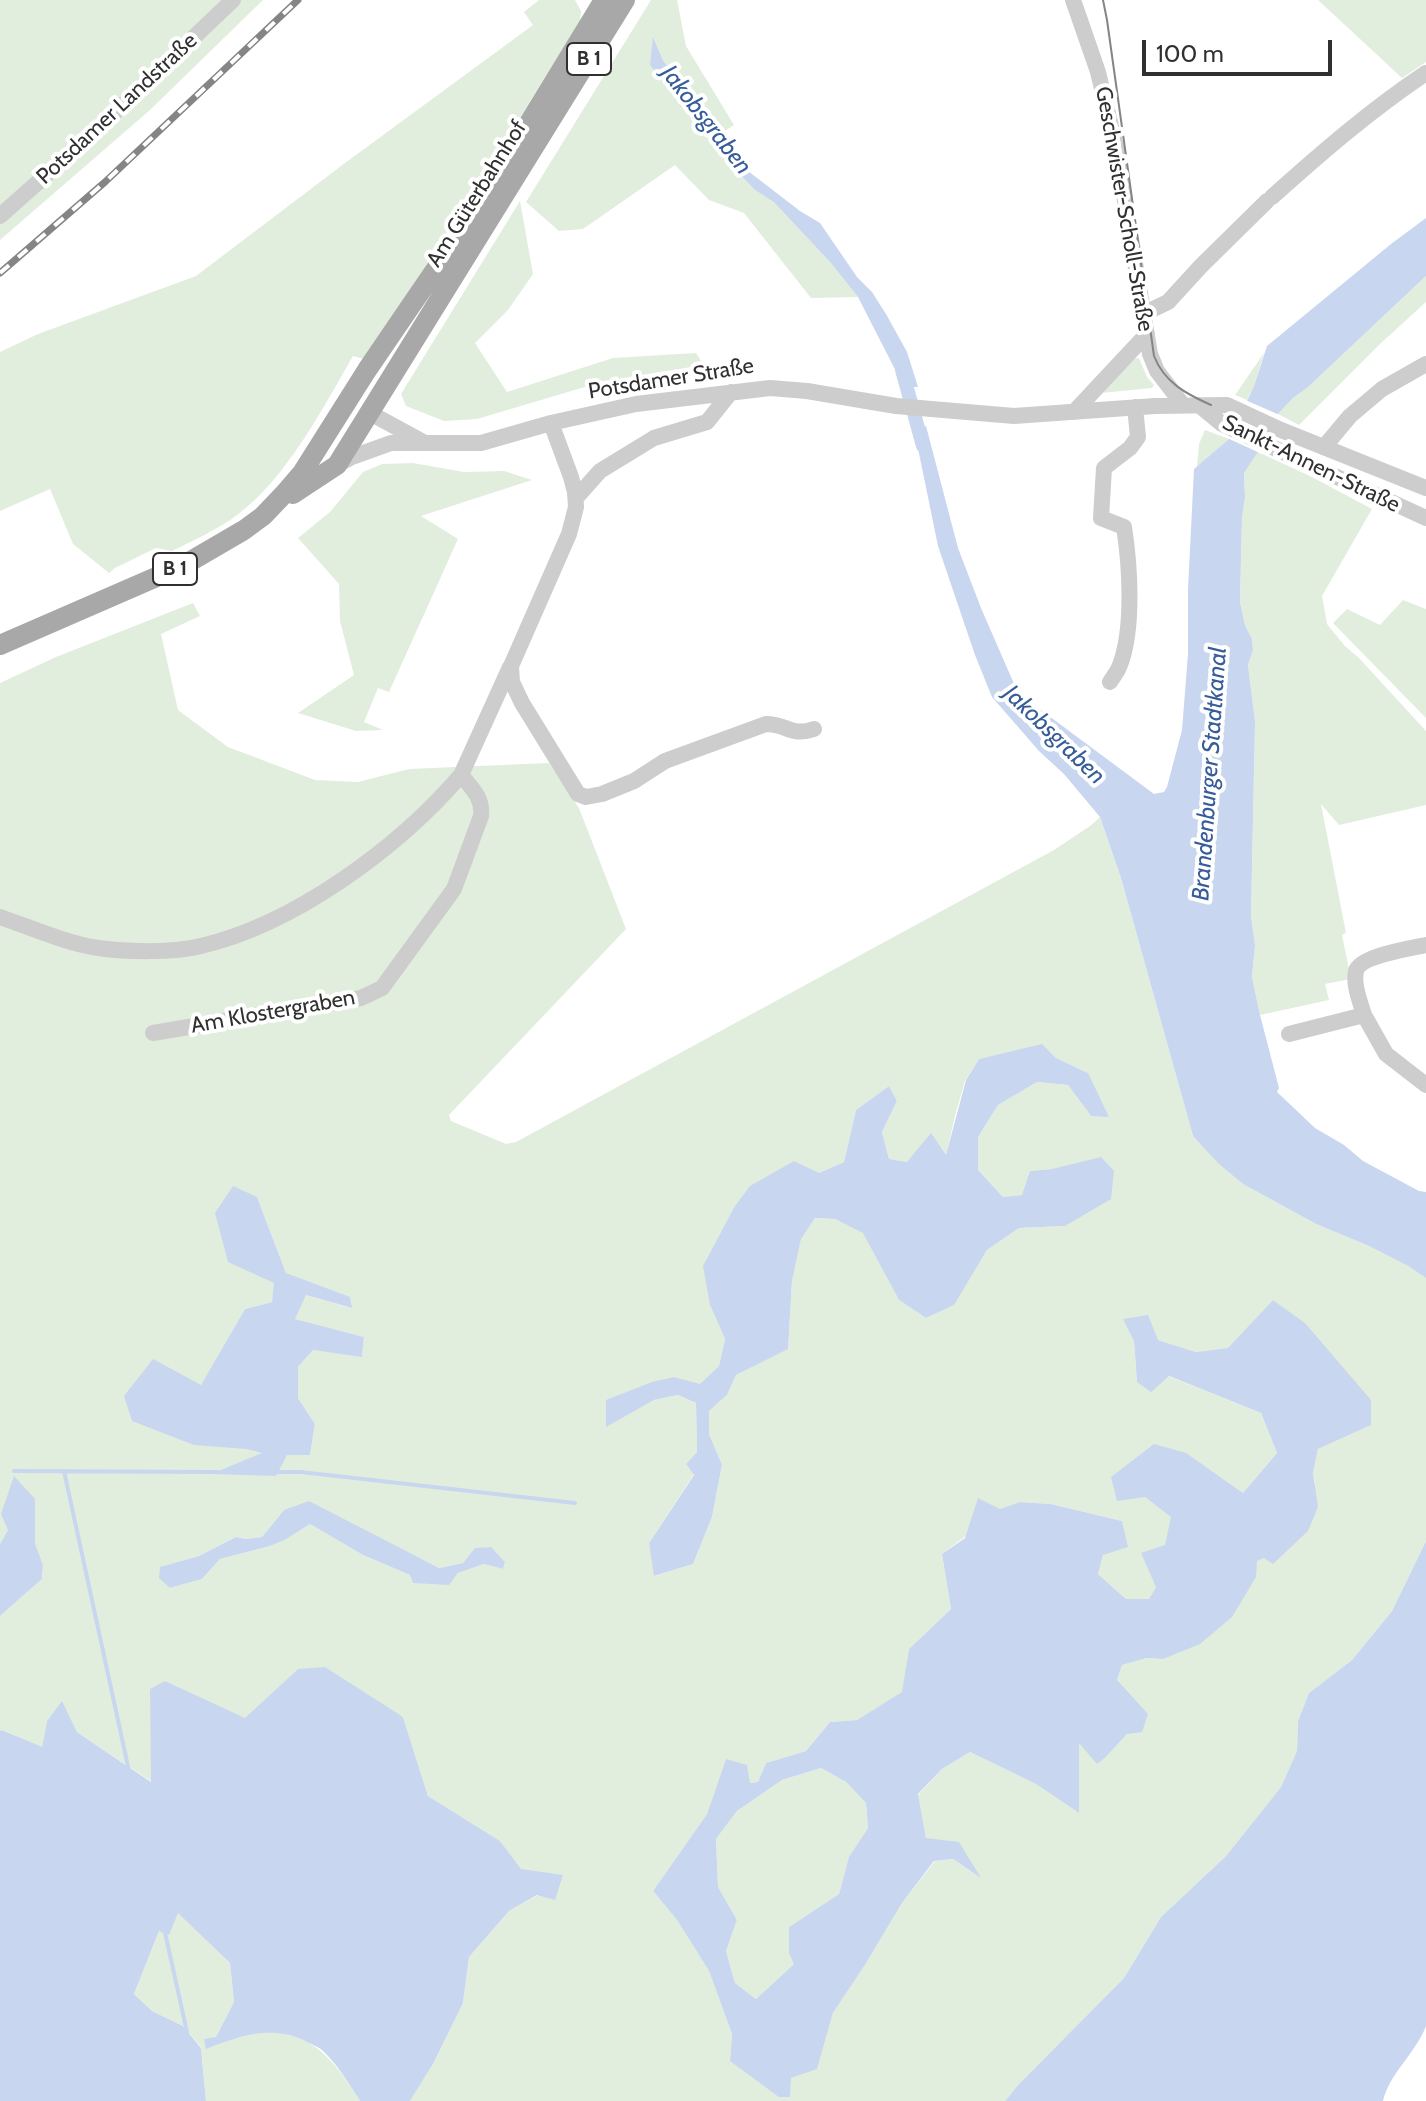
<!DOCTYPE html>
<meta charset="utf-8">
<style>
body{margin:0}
#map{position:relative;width:1426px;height:2101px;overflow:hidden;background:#fff;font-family:Cabin,sans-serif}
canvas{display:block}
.scale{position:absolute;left:1142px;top:40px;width:190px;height:36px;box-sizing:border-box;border:4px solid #303030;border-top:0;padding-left:10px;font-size:24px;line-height:28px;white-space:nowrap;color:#303030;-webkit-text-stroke:6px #fff;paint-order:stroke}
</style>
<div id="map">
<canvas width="1426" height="2101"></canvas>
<div class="scale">100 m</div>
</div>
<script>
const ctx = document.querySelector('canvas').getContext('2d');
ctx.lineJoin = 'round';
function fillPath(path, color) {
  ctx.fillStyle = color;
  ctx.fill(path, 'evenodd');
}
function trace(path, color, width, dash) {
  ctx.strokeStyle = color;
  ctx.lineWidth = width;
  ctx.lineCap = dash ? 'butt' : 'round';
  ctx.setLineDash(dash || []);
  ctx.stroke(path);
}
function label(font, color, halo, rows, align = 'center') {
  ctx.font = font + ' Cabin,sans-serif';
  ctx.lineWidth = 8;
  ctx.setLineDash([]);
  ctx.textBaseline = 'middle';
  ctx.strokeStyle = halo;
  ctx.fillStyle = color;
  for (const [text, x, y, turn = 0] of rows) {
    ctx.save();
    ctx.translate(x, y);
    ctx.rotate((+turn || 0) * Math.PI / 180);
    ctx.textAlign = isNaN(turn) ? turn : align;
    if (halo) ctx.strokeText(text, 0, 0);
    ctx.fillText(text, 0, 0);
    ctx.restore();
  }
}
fillPath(new Path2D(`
 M0,0H263L150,110L0,240Z
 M539,0H575L581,11L580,21L461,212L364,359L353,356C323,408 286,479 237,515C217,530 194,540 172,551L156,548L115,568L109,573L73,544L50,489L0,511V352L38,334L196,276L345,163L533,25L524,12Z
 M651,0H677L686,46L734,125L717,136L663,60L654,39L651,65L733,167L755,190L774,201L830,262L858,297L811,298L744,213L709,200L675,165L583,229L559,231L526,202Z
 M1318,0H1426V62L1402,78Z
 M520,201L533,274L508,310L475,343L507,392L613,358L696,353L705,367H692L605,381L477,419L444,421L406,406L401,394Z
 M1426,276V302L1380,344L1299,425L1278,414L1293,398L1307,388Z
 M1264,353L1254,386L1247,400L1235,395Z
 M1139,358L1147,377L1154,385L1152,388L1101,393L1131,359Z
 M1205,430L1229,439L1197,467L1199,444Z
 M1258,452L1310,476L1372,509L1322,596L1327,624L1345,646L1359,658L1426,731V805L1339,825L1321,804L1346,933L1342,935L1351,979L1325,984L1329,1000L1260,1015L1252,977L1255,945L1251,916L1255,721L1248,665L1253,650L1252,639L1245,625L1240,602L1242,518L1245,497L1244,473Z
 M413,463L464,472L504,471L532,480L421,516L458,539L389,692L378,688L364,722L383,730L356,731L298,713L354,675L340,621L339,584L298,538L330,512L363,472L382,464Z
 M1403,600L1426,609V718L1333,623L1347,609L1380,625Z
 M193,603L200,616L161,634L178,710L228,747L315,780L358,782L409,769L549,763L579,808L626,929L449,1115L451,1121L506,1144L516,1142L1054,850L1090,826L1100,817L1121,878L1193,1136L1243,1184L1316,1224L1369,1246L1408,1266L1426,1278V1541L1392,1611L1352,1660L1309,1693L1298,1721L1297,1751L1281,1787L1226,1856L1161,1917L1124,1978L1019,2084L1005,2101H410L433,2064L463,2003L469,1957L509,1911L538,1895L500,1841L428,1796L403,1717L298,1669L245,1719L165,1681L152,1782L77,1732L62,1702L47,1721L42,1748L3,1730L0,1731V1616L42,1579L43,1565L35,1543V1499L8,1530L0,1544V683L56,657ZM1042,1045L1056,1058L1088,1073L1091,1116L1068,1085L1037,1082L998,1105L978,1137V1170L1003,1197L1023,1195L1030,1171L1052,1169L1065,1226L1019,1228L987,1250L953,1305L926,1318L899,1300L864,1233L835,1219L815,1218L801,1238L792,1281L788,1348L736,1375L727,1395L709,1411V1434L722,1466L712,1517L693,1564L655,1576L649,1543L694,1474L686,1464L697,1452L696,1403L678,1395L654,1400L606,1426L674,1377L700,1385L719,1366L725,1339L710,1305L819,1173L844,1162L856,1110L889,1086L897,1101L882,1132L889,1159L907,1162L946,1156L955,1116L965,1081L979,1059ZM257,1197L286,1273L351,1308L306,1295L294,1319L364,1337L362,1356L313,1350L298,1367V1398L315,1424L310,1455H287L214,1473L263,1453L246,1449L153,1360L201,1386L245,1309L272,1302L275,1283ZM1273,1300L1304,1323L1319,1342L1370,1425L1318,1449L1313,1473L1315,1484L1264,1558L1256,1561L1163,1659L1147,1658L1122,1665L1117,1680L1127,1734L1106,1757L1097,1763L1079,1742V1813L1036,1784L970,1752L942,1769L918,1795L926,1838L979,1877L953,1859L935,1861L902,1903L865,1965L833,2013L817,2068L791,2078L730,2061L732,2034L709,1971L677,1920L653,1891L707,1814L726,1760L750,1783L758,1782L766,1763L806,1751L830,1722L857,1720L903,1692L909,1649L951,1609L942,1554L1000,1510L1020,1502L1051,1504L1122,1521L1103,1555L1098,1574L1126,1599L1149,1600L1156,1587L1172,1517L1145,1497L1220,1477L1243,1493L1277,1453L1261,1413L1168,1376L1137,1382L1134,1341L1158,1340L1196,1352L1229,1348ZM284,1510L387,1542L439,1568L463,1563L475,1549L490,1547L505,1562L503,1569L484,1564L458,1573L448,1585L410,1575L363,1555L310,1524L285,1540L270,1546L220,1559L202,1579L170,1588L161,1567L199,1556L236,1537L245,1539L262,1537Z
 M821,1768L846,1782L866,1803L868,1828L849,1858L839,1894L789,1927L794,1964L756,1999L735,1983L726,1951L737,1920L718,1887L716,1839L737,1811L782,1780Z
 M178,1912L230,1963L234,2002L216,2037C222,2037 229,2038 235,2038C245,2037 255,2033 265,2032C314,2030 337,2065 360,2101H206L201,2047L183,2026L152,2011L134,1994L159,1931Z`), '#e2eedd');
fillPath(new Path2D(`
 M653,37L663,60L735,161L800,211L820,223L857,277L872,292L886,314L907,352L918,387H904L858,297L830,262L774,202L755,190L733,167L650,65Z
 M1426,218V276L1307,388L1293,398L1278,414L1258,452L1244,473L1245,497L1242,518L1240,602L1245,625L1252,639L1253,650L1248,665L1255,721L1251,916L1255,945L1252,977L1260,1015L1279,1088L1277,1092L1315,1128L1344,1145L1363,1161L1419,1191L1426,1192V1278L1408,1266L1369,1246L1316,1224L1243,1184L1218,1163L1193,1136L1121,878L1100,817L1064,774L1039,751L992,697L975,655L938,546L914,429L926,426L958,548L981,608L1018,693L1154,794L1164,792L1167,787L1182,730L1188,654V589L1194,469L1229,439L1254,386L1267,346L1391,244Z
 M1042,1044L1056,1058L1088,1073L1109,1117L1091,1116L1068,1085L1037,1082L998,1105L978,1137V1170L1003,1197L1022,1195L1030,1171L1052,1169L1101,1157L1114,1171L1111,1199L1065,1226L1019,1228L987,1250L954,1305L926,1318L899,1300L863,1233L835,1219L815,1218L801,1239L792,1281L788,1349L736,1375L727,1395L709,1411V1434L722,1465L712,1517L693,1564L654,1576L649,1543L694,1475L686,1464L697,1452L696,1403L678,1395L654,1400L606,1427V1400L652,1382L674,1377L700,1384L719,1366L725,1339L710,1305L703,1266L735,1206L750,1186L794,1161L819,1173L844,1162L856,1110L889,1086L897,1101L882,1132L889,1159L907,1162L931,1133L946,1155L966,1080L979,1059Z
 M233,1186L257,1197L286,1273L350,1297L352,1308L306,1295L295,1319L364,1337L362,1357L313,1350L298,1367V1398L315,1424L310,1455H287L276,1476L211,1474L262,1453L246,1449L194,1445L132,1421L124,1396L153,1359L201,1385L245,1309L272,1302L274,1283L228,1262L215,1213Z
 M1273,1300L1305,1323L1371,1400V1425L1318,1449L1313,1473L1318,1507L1308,1531L1273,1564L1264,1558L1257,1561L1256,1577L1232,1617L1200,1644L1163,1659L1147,1658L1122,1665L1117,1680L1148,1714L1142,1732L1127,1734L1106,1757L1097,1764L1079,1743V1813L1036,1784L970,1752L942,1769L918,1794L926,1838L959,1842L981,1878L953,1859L934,1861L902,1903L865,1965L833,2013L817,2069L791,2078L790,2097H779L730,2061L732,2034L709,1971L677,1920L653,1891L707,1814L726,1759L747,1765L750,1783L758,1782L766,1763L806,1751L830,1722L857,1720L902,1692L909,1649L951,1609L942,1554L965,1538L978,1498L1000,1509L1020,1502L1051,1504L1122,1521L1128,1547L1103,1555L1098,1574L1126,1599H1149L1156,1587L1141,1553L1165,1545L1171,1517L1145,1497L1117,1501L1111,1477L1154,1444L1186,1453L1243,1493L1277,1453L1261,1413L1169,1376L1151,1392L1137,1382L1134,1341L1123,1319L1148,1315L1158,1340L1196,1352L1228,1348ZM821,1768L846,1782L866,1803L868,1828L849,1857L839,1894L789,1927V1953L794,1964L756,1999L735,1983L726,1951L737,1920L718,1887L716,1839L737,1811L782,1780Z
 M14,1476L35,1499V1543L43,1565L42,1579L0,1616V1544L8,1530L1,1514Z
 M309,1501L439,1568L463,1563L475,1548L491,1547L505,1562L503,1569L484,1564L458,1573L449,1585L413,1583L410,1575L363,1555L310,1524L285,1540L270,1546L220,1559L202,1579L170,1588L159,1578L160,1567L199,1556L236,1537L245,1539L262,1537L284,1510Z
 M1426,1541V2026C1415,2054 1389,2074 1383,2101H1005L1019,2084L1124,1978L1161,1917L1226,1856L1281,1787L1297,1751L1298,1721L1309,1693L1352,1660L1392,1611Z
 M325,1667L403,1717L428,1796L500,1841L521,1869L563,1875L555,1900L537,1895L509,1911L469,1957L463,2003L433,2064L410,2101H360C349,2084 338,2065 323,2051C319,2047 313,2045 307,2042C274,2024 239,2036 206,2049L204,2039L216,2037L234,2002L230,1963L178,1913L169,1935L159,1931L134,1994L152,2011L183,2026L201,2048L206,2101H0V1731L2,1730L42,1747L47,1721L62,1701L77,1732L151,1782L150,1689L165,1681L245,1718L298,1669Z`), '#c8d6ef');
fillPath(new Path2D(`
 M1243,399L1282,416L1262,454L1225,437Z`), '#fff');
trace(new Path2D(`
 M14,1471L218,1472
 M64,1471L129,1771
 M275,1472H301L575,1503
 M164,1928L187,2032`), '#c8d6ef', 4);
trace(new Path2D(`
 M902,370L923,446`), '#c8d6ef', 14);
trace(new Path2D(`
 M1073,0L1098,72L1116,147L1150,354L1157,371L1183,405
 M1272,197C1321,153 1372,109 1426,73
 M0,216L90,136L233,0
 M1145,313L1168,302L1201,266L1267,201
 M1199,405L1222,424L1426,518
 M1074,412L1147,334
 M370,413L425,443
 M551,423L571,477L575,492L576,507L569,534L511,666L512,682L522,703L578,794L586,797L602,794L634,781L665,761L766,724C788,724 790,737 814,729
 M1324,447L1350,416L1382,389L1426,364
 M337,465L352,457L391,443H481L551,423L636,404L770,388L807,391L896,406L1014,416L1155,406L1227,405L1281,430L1426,488
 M576,498L600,471L654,438L707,422L731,392
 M1110,682C1113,677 1118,671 1120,665C1134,628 1130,565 1124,527L1101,518L1104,468L1130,448L1138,437L1135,407
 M0,917C32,928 65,943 98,948C126,952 174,953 201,946C295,924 398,848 461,775L510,667
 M1364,1015C1360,1001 1353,985 1356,971C1360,956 1412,948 1426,945
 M153,1033L361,998L382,988L454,889L481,816C483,798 472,788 461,775
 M1289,1034L1364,1015L1386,1054L1426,1085`), '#cdcdcd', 16);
trace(new Path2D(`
 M293,494L337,465L625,0
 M0,645L184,565L244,530L263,516L284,494L302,473L367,370L474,213L604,0`), '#a8a8a8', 20);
trace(new Path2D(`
 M1103,0L1107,20L1154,356C1164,382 1186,394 1211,405`), '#858585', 2);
const rail = new Path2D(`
 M0,273L105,182L298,0`);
trace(rail, '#858585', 7);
trace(rail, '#fff', 4, [12]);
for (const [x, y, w] of [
 [589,59,44],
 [175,569,44]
]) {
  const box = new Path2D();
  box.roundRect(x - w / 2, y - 16, w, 32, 6);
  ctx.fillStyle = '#fff';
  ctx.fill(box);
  trace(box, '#303030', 2);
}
label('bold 20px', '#303030', null, [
 ["B 1",589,59],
 ["B 1",175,569]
]);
label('22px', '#303030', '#fff', [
 ["Potsdamer Landstraße",117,109,-43],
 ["Am Güterbahnhof",477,194,-58],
 ["Geschwister-Scholl-Straße",1124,209,80],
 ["Potsdamer Straße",671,379,-9],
 ["Sankt-Annen-Straße",1311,464,26],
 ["Am Klostergraben",273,1012,-10]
]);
label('italic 24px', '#365c99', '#fff', [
 ["Jakobsgraben",706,120,52],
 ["Jakobsgraben",1054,735,44],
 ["Brandenburger Stadtkanal",1210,774,-86]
]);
</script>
